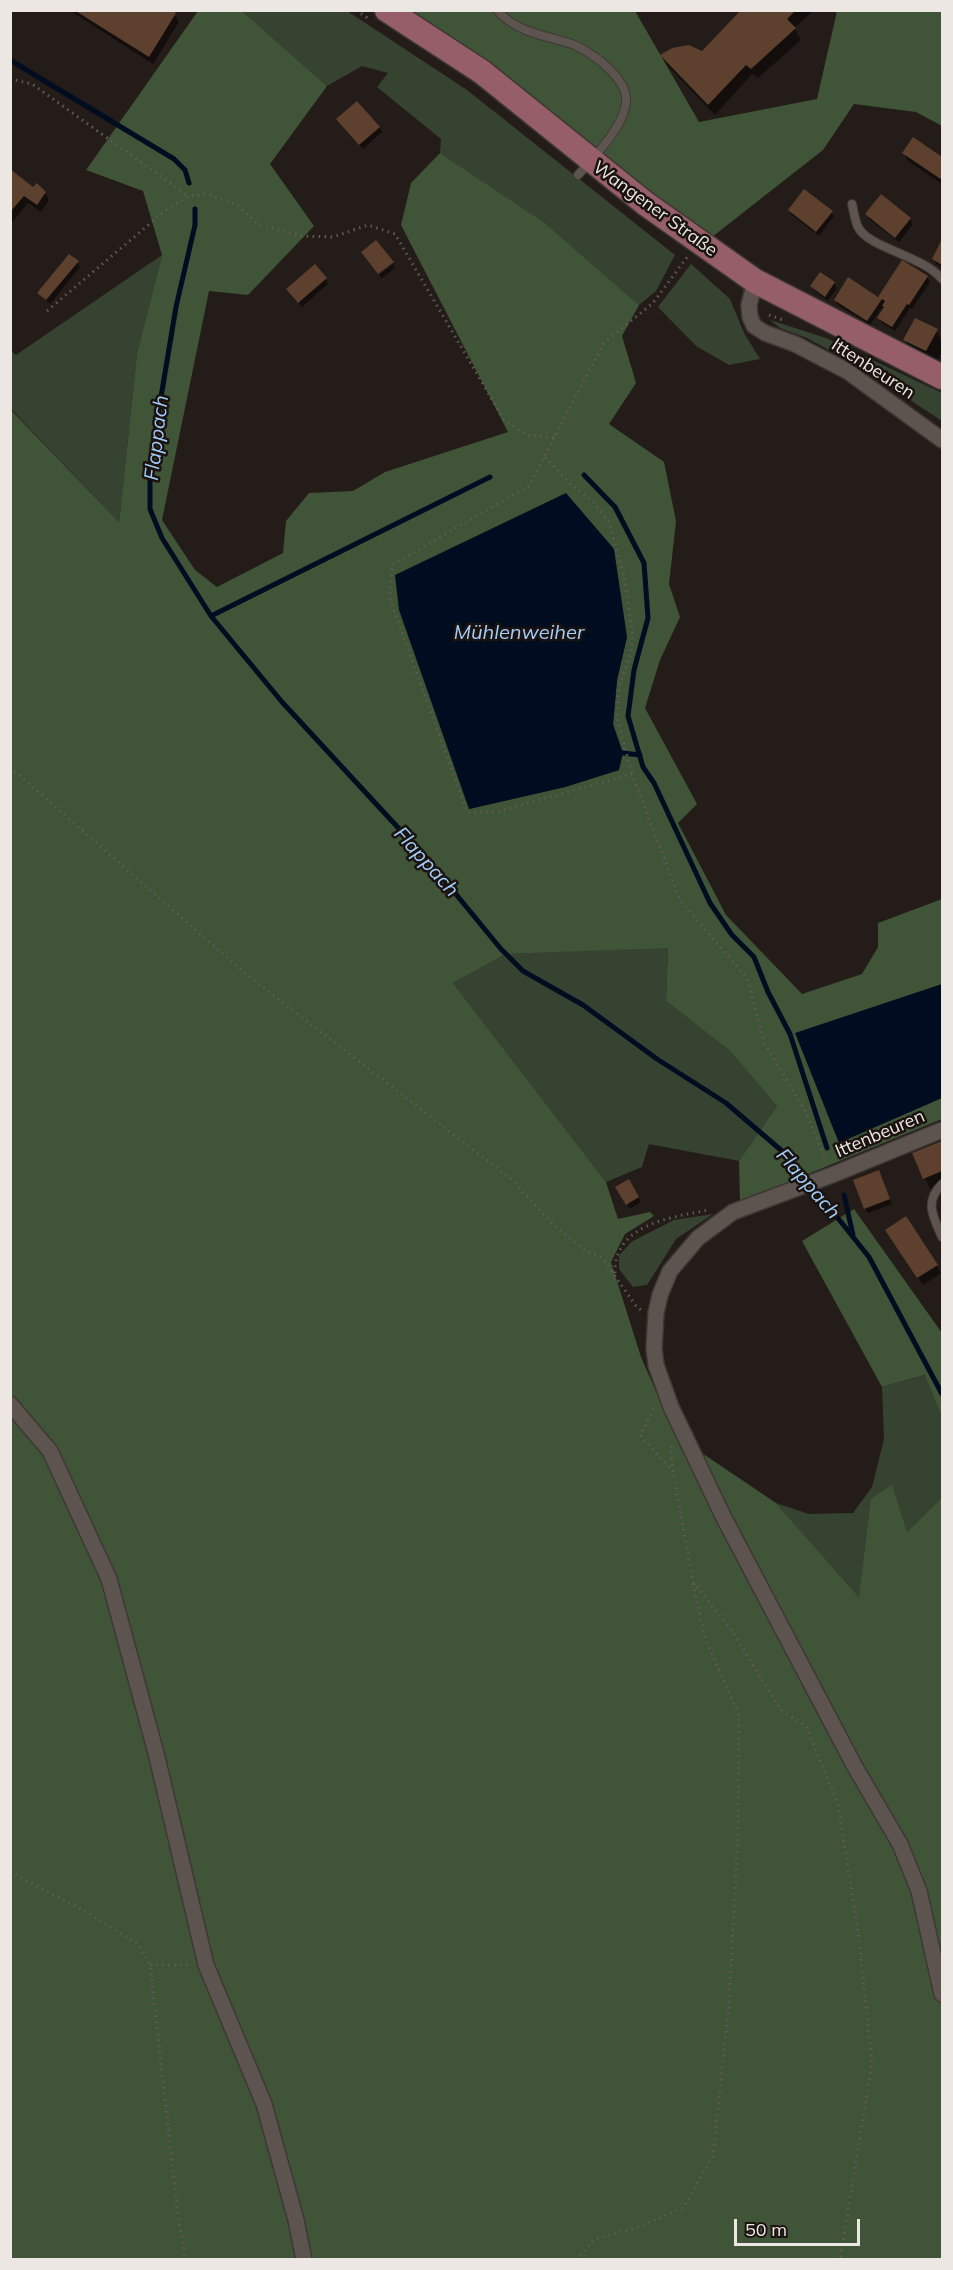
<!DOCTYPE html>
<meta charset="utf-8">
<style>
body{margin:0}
#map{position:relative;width:953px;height:2270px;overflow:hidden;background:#241c18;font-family:Mulish,sans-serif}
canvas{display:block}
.frame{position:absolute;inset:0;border:12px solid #ede7e4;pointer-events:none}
.scale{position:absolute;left:734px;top:2219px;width:126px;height:27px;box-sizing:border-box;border:3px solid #ede7e4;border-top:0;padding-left:8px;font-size:18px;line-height:21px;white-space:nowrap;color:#ede7e4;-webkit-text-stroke:4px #1b130f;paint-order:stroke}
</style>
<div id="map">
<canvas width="953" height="2270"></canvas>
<div class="frame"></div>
<div class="scale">50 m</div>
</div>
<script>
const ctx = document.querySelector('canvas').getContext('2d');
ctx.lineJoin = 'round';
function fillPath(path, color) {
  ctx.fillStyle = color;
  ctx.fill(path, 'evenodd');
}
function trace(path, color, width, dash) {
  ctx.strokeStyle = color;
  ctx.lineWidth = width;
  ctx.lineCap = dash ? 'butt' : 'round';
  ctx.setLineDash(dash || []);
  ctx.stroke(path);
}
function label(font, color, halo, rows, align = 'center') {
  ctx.font = font + ' Mulish,sans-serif';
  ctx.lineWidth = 5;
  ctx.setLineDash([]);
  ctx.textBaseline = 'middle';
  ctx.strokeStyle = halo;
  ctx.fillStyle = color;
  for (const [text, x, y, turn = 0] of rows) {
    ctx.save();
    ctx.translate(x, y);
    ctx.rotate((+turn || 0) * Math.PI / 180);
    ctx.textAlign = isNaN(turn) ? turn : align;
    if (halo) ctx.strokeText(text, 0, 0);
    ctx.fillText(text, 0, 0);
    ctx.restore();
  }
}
fillPath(new Path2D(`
 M242,11H347L467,90L675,255L656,291L639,305L545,223L440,153L441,139L377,87L388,73L362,66L327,86Z
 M162,255L137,355L119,522L11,409L10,350L16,355Z
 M691,264L730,299L744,333L760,359L729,365L696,346L658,307Z
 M770,320L826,338L942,393V421L860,367L807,338L780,328Z
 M668,947L666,1001L730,1051L777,1106L739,1161L649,1144L642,1167L606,1182L453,983L506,954Z
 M713,1214L676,1239L647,1285L633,1287L619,1269V1256L631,1242L674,1220Z
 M926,1375L942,1417V1497L906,1533L859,1597L776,1503L809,1514L853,1513L872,1487L884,1439L882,1387Z`), '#364331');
fillPath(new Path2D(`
 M198,11H242L327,86L270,164L314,226L248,295L209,291L162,520L195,570L217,587L283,553L286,521L309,493L353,491L385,472L508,432L401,225L411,183L440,153L545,223L639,305L622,336L636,383L609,424L664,462L676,521L669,584L680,617L660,660L645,708L697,804L678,823L726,915L802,994L862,974L878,947V923L942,899V1119L740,1202L739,1161L777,1106L730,1051L666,1001L668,948L506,954L453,983L606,1182L618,1219L650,1212L654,1216L625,1234L611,1262L641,1357L675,1435L776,1503L859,1597L871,1499L892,1485L907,1532L942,1497V2259H11L10,409L119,522L137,354L162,255L143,191L86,170ZM627,637L617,680L613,724L619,770L565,787L469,809Z
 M387,11H635L699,122L817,99L837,11H942V126L916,112L854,104L823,150L712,237Z
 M854,1209L942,1333V1417L925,1375L882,1387L802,1241Z`), '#405438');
fillPath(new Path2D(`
 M566,493L614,549L627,637L617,680L613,724L623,753L619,770L565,787L469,809L399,610L395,575Z
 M942,984V1098L839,1143L795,1033Z`), '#000c20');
fillPath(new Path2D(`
 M69,10H169L175,15L179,22L153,64Z
 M743,10H809L811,13L794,28L801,40L758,78L752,74L715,115L668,66L662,56L702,52Z
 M341,124L379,127L382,132L363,149Z
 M913,139L942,159V184L908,161L904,153Z
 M10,171L33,190L45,193L49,200L41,212L28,203L10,225Z
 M881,196L910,219L913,224L899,242L869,219L867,214Z
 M790,210L831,212L834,216L819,236L792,215Z
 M942,242V267L936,264L934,259Z
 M77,262L80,267L50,304L39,293Z
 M903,262L927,277L930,282L912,309L910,308L895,331L882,323L879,318L884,309L882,308L870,325L838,305L836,300L879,299Z
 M393,264L395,268L382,278L379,275Z
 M326,279L328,284L302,307L290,294Z
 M834,283L837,288L828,301L815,291L812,286Z
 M936,330L942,341V352L935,366L914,355L905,340Z
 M942,1143V1183L930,1189L914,1154Z
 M881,1177L892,1204L868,1213L865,1208Z
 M628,1181L641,1202L630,1209L617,1187Z
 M892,1239L937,1266L941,1273L923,1285Z`), '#0007');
trace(new Path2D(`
 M10,60L174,159L185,170L189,183
 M195,209V225L176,307L150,463V509L162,538L211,616L282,702L427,859L501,949L523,971L583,1005L657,1059L726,1103L789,1157L869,1257L942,1394
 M584,475L615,507L644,563L648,618L634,670L628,716L643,767L654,783L710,903L732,935L754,957L768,992L790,1034L827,1148
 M211,616L490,477
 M623,753L640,755
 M844,1195L853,1235`), '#000c20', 5);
fillPath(new Path2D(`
 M74,10H171L176,13L149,57Z
 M741,10H796L787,19L796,28L751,69L746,65L708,105L660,55L672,48L689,45L702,51Z
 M357,101L380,127L359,145L336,119Z
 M913,137L942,157V180L902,153Z
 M10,169L33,187L37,183L46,192L37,205L24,196L10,212Z
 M804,189L833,211L816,232L788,210Z
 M881,194L911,218L895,238L865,214Z
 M942,239V265L932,259Z
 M376,240L394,262L378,274L361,252Z
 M69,254L79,261L46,300L37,293Z
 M902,260L928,276L909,305L907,304L892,327L877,318L884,307L882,306L885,301L882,299L867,321L834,300L848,277L878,297Z
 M315,264L327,278L298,303L286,289Z
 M820,272L835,282L825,297L810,286Z
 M915,318L938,329L926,351L903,340Z
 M942,1141V1171L923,1179L912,1153Z
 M879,1170L890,1199L864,1209L853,1180Z
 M629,1179L639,1197L626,1205L615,1187Z
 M906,1216L938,1265L917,1278L885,1230Z`), '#5d402d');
const service = new Path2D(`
 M497,10C517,33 544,35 572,44C584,49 601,60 610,70C617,77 625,86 626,97C628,123 594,157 578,175
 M852,204C854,212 855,221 858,227C868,248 922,255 942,279
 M942,1184C924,1202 933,1216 942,1237`);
const minor = new Path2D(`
 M755,281L749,305L750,317L754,326L765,333L795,344L847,371L942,440
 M942,1130L832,1175L733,1212L698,1238L670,1271L660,1295L656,1313L654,1348L656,1365L671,1407L724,1518L855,1767L900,1844L919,1891L942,1994
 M10,1404L50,1451L109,1579L156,1753L206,1965L264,2104L296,2220L304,2260`);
const primary = new Path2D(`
 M387,10L482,72L646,204L755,281L942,377`);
trace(service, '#3e3835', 10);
trace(minor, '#3e3835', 18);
trace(primary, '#3e3835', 27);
trace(new Path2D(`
 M356,10L369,19
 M10,79L32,84L188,196
 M47,311L166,210L188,196L206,194L236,204L258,224L299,236L333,237L368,225L395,234L504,420L527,435L554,438L604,343L653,303L688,256
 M769,315L786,321
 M554,438L530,485L392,565L390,599L467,812H496L632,774L680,900L747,978L765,1044L805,1111L826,1160
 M545,457L569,483L593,502L609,522L624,576L633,635L630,656L619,686L617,718L632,774
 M10,767L246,974L511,1179L554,1225L583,1249L603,1259L636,1306L641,1310
 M615,1273C614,1224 672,1217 709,1210
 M654,1409L640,1435L672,1470
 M671,1446L673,1471L693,1582L732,1631L781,1710L806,1726L838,1804L858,1931L872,2063L840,2260
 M10,1872L88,1913L139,1945L150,1965L178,2215L186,2260
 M150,1965H189
 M576,2260L594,2240L640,2226L683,2208L713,2156L729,2004L738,1836L739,1715L705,1638L693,1583`), '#615a56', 3, [1.5, 4.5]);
trace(service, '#5e544f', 8);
trace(minor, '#5e544f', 15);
trace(primary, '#965e68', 24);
label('18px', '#ede7e4', '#1b130f', [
 ["Wangener Straße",655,209,36],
 ["Ittenbeuren",873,369,33],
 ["Ittenbeuren",880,1134,-23]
]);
label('italic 20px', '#a2cefc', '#1b130f', [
 ["Flappach",157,438,-83],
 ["Mühlenweiher",519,633],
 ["Flappach",426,862,48],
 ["Flappach",808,1184,49]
]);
</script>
